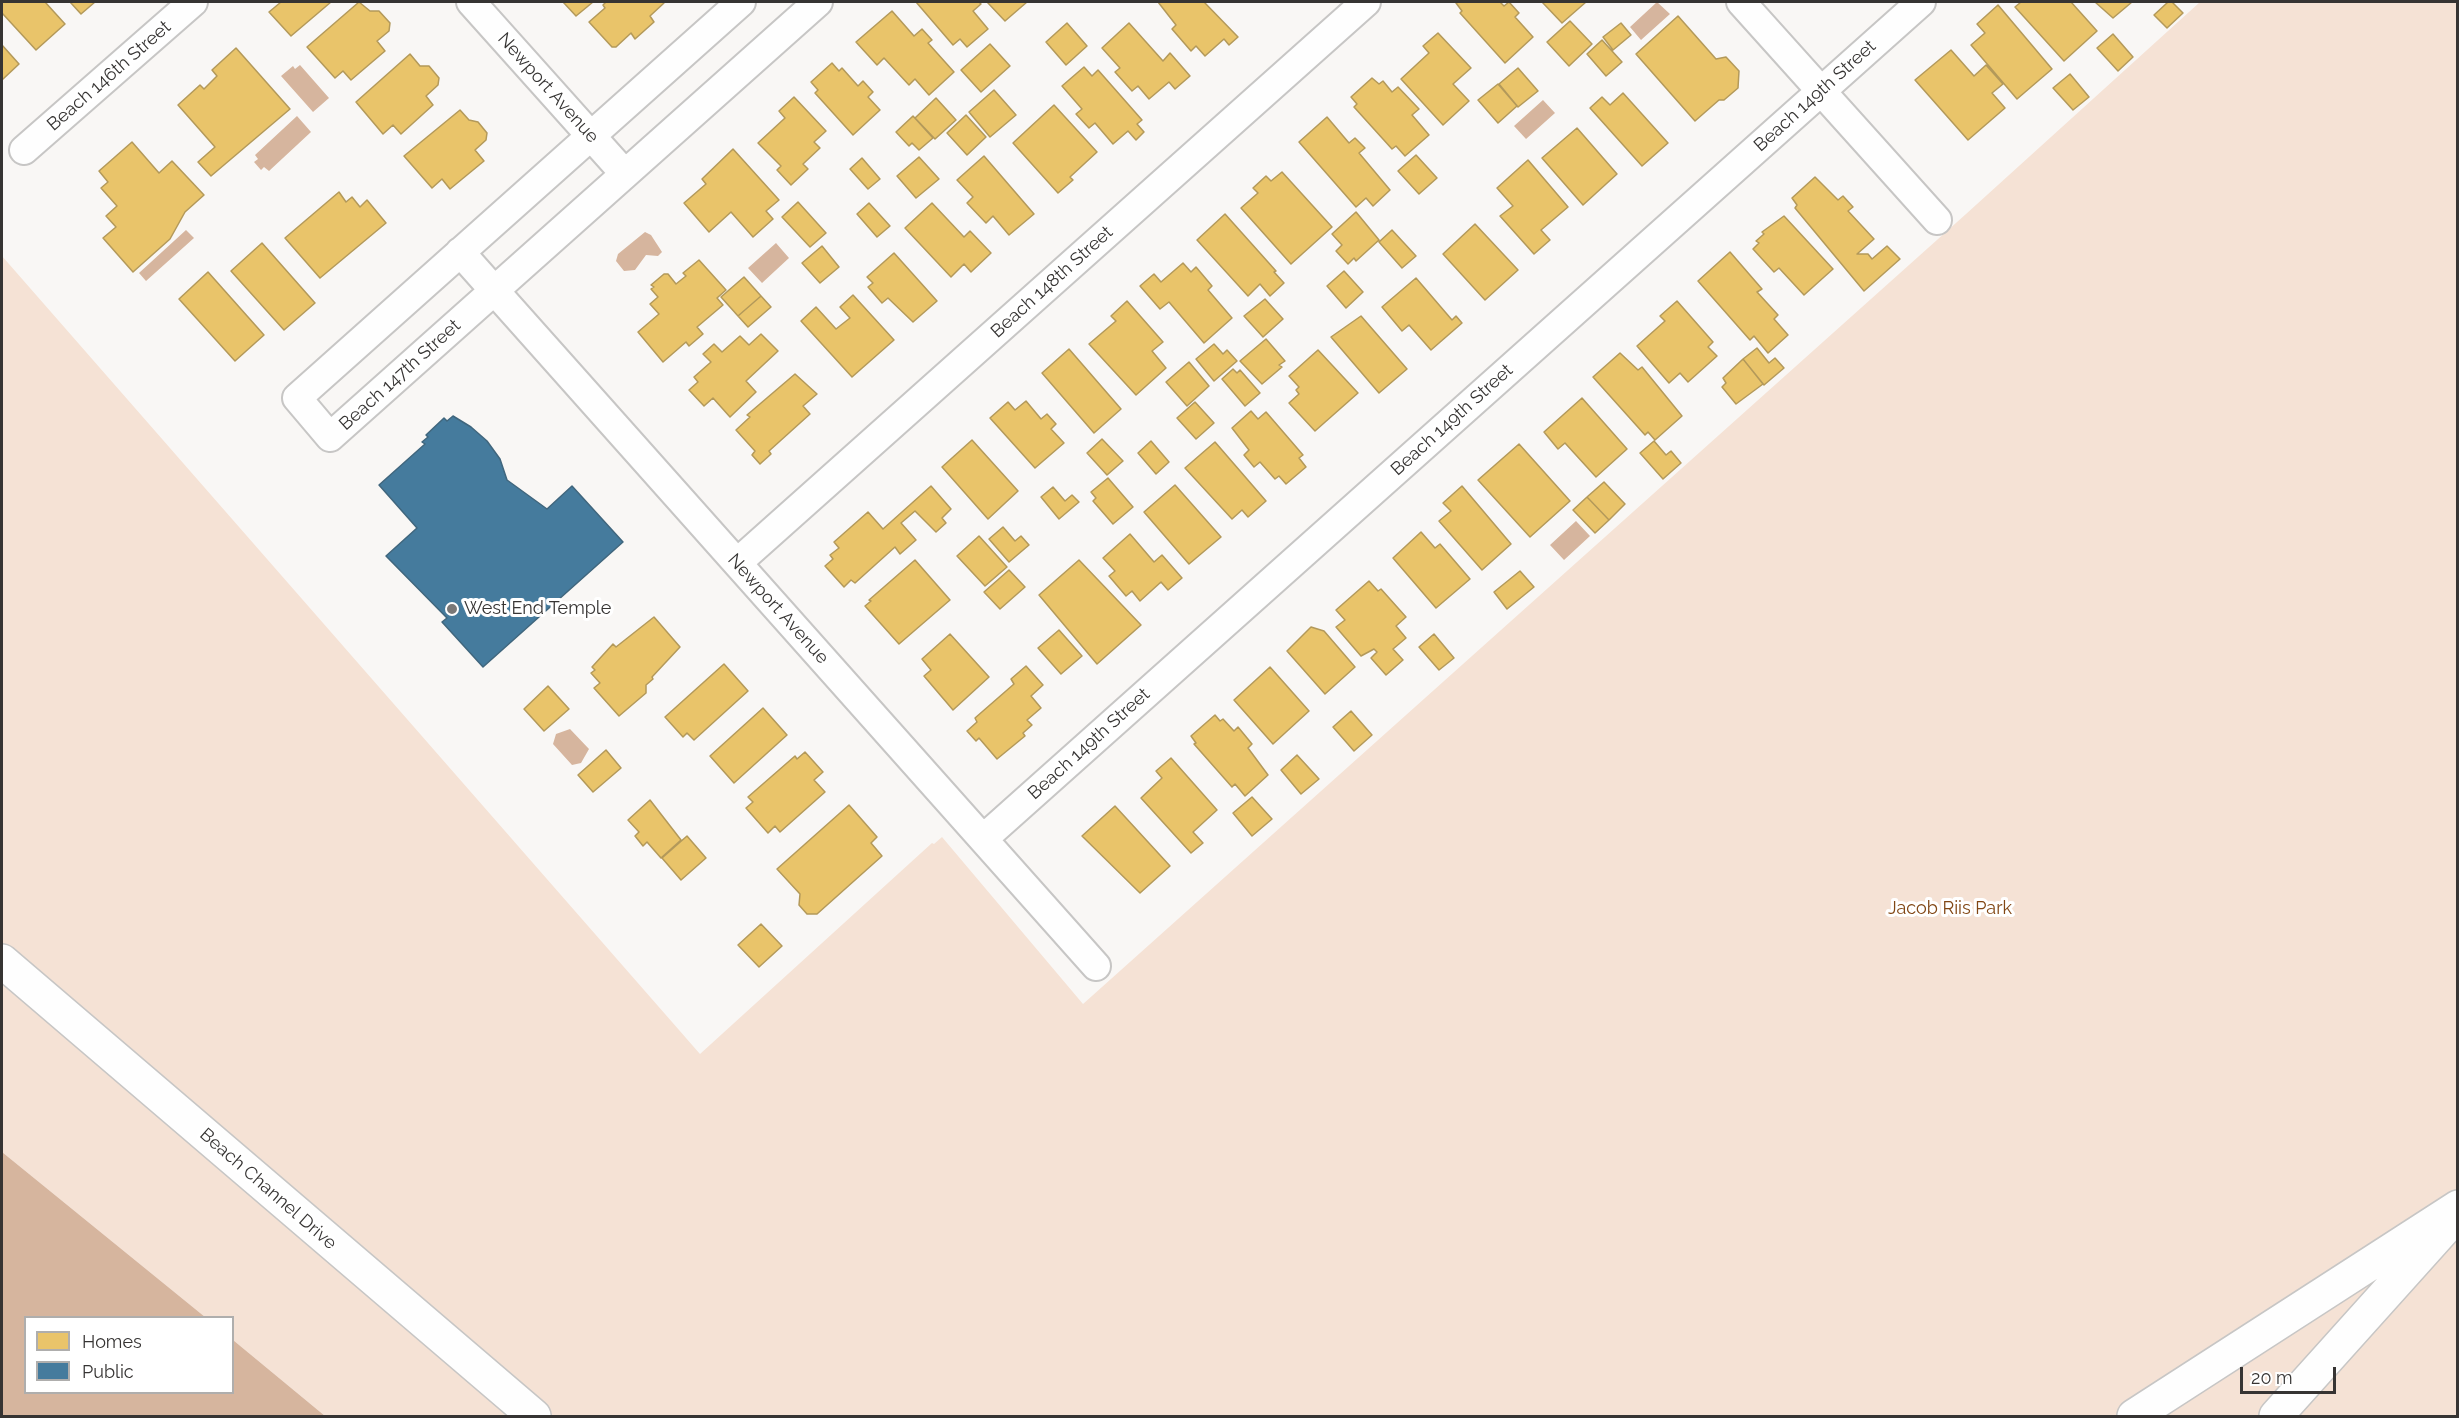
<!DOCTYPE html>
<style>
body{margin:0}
#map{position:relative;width:2459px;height:1418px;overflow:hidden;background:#f9f7f5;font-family:Raleway,sans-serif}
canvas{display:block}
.frame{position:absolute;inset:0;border:3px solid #363433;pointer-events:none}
.legend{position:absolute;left:24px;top:1316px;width:210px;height:78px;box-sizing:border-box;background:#fff;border:2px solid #afaead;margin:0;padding:8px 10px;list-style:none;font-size:18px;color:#363433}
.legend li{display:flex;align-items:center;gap:12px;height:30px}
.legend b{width:30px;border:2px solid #afaead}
.scale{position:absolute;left:2240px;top:1367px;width:96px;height:27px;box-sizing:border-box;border:3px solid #363433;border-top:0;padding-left:8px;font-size:18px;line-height:21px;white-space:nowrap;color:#363433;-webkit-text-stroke:4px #fff;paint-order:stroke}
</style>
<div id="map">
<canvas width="2459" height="1418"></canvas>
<div class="frame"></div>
<ul class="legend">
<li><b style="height:16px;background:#e9c46a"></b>Homes</li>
<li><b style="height:16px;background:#457b9d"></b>Public</li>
</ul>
<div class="scale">20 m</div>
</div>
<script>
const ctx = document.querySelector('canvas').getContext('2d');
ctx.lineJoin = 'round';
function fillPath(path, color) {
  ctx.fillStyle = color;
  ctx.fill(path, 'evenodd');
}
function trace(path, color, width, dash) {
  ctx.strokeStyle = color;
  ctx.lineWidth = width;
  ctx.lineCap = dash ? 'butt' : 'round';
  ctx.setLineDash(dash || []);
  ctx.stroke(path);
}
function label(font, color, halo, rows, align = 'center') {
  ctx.font = font + ' Raleway,sans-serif';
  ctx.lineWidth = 6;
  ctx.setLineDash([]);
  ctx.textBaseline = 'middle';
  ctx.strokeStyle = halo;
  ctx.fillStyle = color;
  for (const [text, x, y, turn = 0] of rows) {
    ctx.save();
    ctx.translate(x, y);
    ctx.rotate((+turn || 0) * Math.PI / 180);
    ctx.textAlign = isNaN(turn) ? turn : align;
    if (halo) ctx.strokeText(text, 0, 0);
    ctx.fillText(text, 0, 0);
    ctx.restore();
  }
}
fillPath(new Path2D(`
 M2200,2H2457V1416H325L233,1340L232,1318L205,1317L2,1152V256L700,1054L932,843L934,844L942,837L1083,1004L1966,214Z`), '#f5e2d5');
fillPath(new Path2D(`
 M1657,2L1670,14L1641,40L1630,27Z
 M300,65L329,98L313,112L281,76L293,66L295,69Z
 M1543,100L1555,113L1526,139L1514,126Z
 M297,116L311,132L269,171L264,167L261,170L254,162L258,159L255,155Z
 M186,230L194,238L146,281L139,273Z
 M645,232L651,235L662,252L658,256L646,255L635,270L624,271L616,261L618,254Z
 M776,243L789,258L762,283L748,268Z
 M1576,521L1590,536L1564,560L1550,545Z
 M570,729L589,749L581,763L572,765L553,744L556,734Z
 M2,1152L205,1317L26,1318V1392H232L233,1340L325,1416H2Z`), '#d6b59e');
const homes = new Path2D(`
 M2,2H45L65,24L36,50L2,13Z
 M70,2H95L81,14Z
 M281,2H331L291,36L269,12Z
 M359,2L370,11H379L390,23L389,31L377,41L385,51L351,80L343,71L335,78L307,47Z
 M563,2H593L576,16Z
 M606,2H662L664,3L650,16L654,22L635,39L631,33L616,47H612L589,22L605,8L603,5Z
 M916,2H979L981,4L973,11L988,29L967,47L960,39L953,45Z
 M987,2H1027L1005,21Z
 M1158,2H1204L1238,37L1229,45L1224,39L1205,56L1196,46L1191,51L1172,29L1176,25Z
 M1458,2H1500L1504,6L1509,2L1519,13L1515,17L1533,37L1505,63L1460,13L1462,11L1456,3Z
 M1542,2H1586L1562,23Z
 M2021,2H2071L2097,31L2064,61L2015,7Z
 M2095,2H2132L2113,18Z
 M2168,2H2172L2183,13L2167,28L2154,15Z
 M1998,5L2052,69L2017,99L1971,45L1985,33L1977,24Z
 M892,11L914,36L922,29L932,40L928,43L954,72L929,95L915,79L909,85L884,58L877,65L856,42Z
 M1678,16L1716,59L1726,57L1739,71L1738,88L1724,100H1719L1695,121L1636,54Z
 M1570,21L1592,44L1569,66L1547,42Z
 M1067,23L1087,46L1066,65L1046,42Z
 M1129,23L1163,61L1170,53L1190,76L1175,89L1169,82L1149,99L1138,86L1132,91L1115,72L1120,68L1102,48Z
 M1621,23L1631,35L1613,50L1603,37Z
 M1438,33L1471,68L1453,84L1469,101L1443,125L1401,79L1429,53L1423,46Z
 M2113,34L2133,57L2118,71L2097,48Z
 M1602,40L1622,62L1606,76L1587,54Z
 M990,44L1010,66L981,92L961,70Z
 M2,45L19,64L2,80Z
 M236,48L290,109L211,176L198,162L215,147L178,105L200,85L204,89L217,76L212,70Z
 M1951,50L1974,76L1986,65L2003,84L1992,93L2005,108L1968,140L1915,80Z
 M410,54L420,66H429L439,78L438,85L426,96L433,105L401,134L393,125L383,134L356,102Z
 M832,63L839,71L842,68L858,86L863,81L873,92L868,97L880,110L853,135L815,93L818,90L811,82Z
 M1084,67L1092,76L1098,70L1142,120L1137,124L1144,132L1136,140L1128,131L1113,144L1095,123L1089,128L1076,114L1082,109L1062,86Z
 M1518,68L1538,91L1518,107L1499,84Z
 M2070,74L2089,97L2073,110L2053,88Z
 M1372,78L1379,84L1383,81L1392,92L1398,87L1419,109L1412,115L1429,135L1405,156L1396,146L1392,149L1354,107L1357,104L1351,97Z
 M1498,84L1517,106L1498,123L1478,100Z
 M994,90L1016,115L990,137L969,112Z
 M1623,93L1668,143L1642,166L1590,108L1602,97L1610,105Z
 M794,97L826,131L814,142L820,148L803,164L808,169L791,185L777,170L781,166L758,143L785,118L779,111Z
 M936,98L956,120L935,139L915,118Z
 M1054,105L1097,152L1070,177L1073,180L1058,193L1013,143Z
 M460,110L469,120L478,122L487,133L486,140L475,150L484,161L450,189L442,179L432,188L404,156Z
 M966,115L986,137L967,155L947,133Z
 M913,116L933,138L919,150L912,143L909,146L896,132Z
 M1327,117L1349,143L1355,138L1365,148L1359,153L1390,190L1373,206L1366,198L1356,207L1299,142Z
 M1577,128L1617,174L1583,205L1542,158Z
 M132,142L159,173L172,161L204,195L185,212L170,239L133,272L103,238L116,227L106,216L117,206L101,188L108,182L99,171Z
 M733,149L779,200L766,211L773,219L753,237L731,212L709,232L684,203L706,184L702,179Z
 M1416,155L1437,178L1419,194L1398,171Z
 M984,156L1034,214L1009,235L993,216L986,223L967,203L973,197L957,180Z
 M919,157L939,179L916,198L897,176Z
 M862,158L880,179L868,189L850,169Z
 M1528,160L1568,207L1541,230L1550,240L1534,254L1500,216L1513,206L1497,188Z
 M1282,172L1332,227L1291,264L1241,208L1258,193L1253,188L1266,176L1271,181Z
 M1815,177L1838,200L1843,196L1853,207L1848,211L1874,239L1857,254H1868L1872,259L1887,246L1900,259L1864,291L1795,208L1797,205L1792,198Z
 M339,192L346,202L352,197L360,207L367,200L386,223L320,278L285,238Z
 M798,202L826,233L810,247L782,217Z
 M869,203L890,226L877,237L857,214Z
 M932,203L964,237L970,231L991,253L971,272L964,264L951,277L905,228Z
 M1356,212L1379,240L1356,261L1354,258L1348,264L1336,251L1342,245L1332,234Z
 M1225,214L1276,271L1274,272L1284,283L1270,296L1260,284L1248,296L1197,240Z
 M1784,216L1833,269L1804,295L1779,268L1774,272L1753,249L1759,243L1756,241L1764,234L1762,232Z
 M1475,224L1518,270L1485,300L1443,254Z
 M1392,230L1416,256L1402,268L1379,242Z
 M262,243L315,303L284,330L231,271Z
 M822,246L839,267L820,283L802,263Z
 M1730,252L1762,289L1757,292L1778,315L1774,319L1788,335L1768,353L1754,336L1750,340L1698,281Z
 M894,253L937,301L913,322L888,298L882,303L868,287L873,283L867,277Z
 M699,260L726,290L717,298L723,305L697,327L703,334L689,346L686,342L663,362L638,332L659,314L650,304L658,297L651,289L654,287L651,285L664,274H668L676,284L686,276L683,273Z
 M1183,263L1191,272L1196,267L1212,286L1208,290L1232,318L1204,343L1169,302L1160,309L1140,286L1154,274L1161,282Z
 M1344,271L1363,292L1346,308L1327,286Z
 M208,272L264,335L235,361L179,299Z
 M744,277L761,296L738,316L721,297Z
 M1416,278L1452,320L1456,316L1462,323L1431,350L1409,325L1402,331L1382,307Z
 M853,295L894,340L852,377L801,321L816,307L836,329L850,318L840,307Z
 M761,296L771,307L748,327L738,316Z
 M1265,299L1283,319L1263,337L1244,316Z
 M1127,301L1163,342L1152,351L1166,368L1136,395L1089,344L1116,321L1111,316Z
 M1677,301L1713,342L1708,347L1717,356L1688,382L1680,373L1669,383L1637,346L1665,321L1660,316Z
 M1361,316L1407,369L1379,393L1331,337Z
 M761,334L778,351L746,381L756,392L730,417L713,398L704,406L689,390L698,382L694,377L711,362L703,354L714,344L722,352L740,336L749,345Z
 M1266,339L1285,361L1279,365L1282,367L1262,384L1240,361Z
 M1214,344L1223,354L1227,350L1237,361L1214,381L1196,359Z
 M1757,348L1769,363L1775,358L1784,368L1764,385L1743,359Z
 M1069,349L1121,409L1094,433L1042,373Z
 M1318,350L1358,393L1315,431L1289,403L1299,394L1296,390L1299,387L1289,376Z
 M1620,353L1638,370L1642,367L1682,416L1655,440L1648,432L1645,435L1593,377Z
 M1743,359L1763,384L1736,404L1722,387L1726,383L1723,378Z
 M1189,362L1209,386L1187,406L1166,382Z
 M1233,369L1237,373L1240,370L1260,393L1245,406L1222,379Z
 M795,374L817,394L803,406L810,414L769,451L771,454L760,464L752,455L755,451L736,430L750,417L747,415Z
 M1582,398L1627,449L1596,477L1565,443L1558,449L1544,432Z
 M1026,401L1041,419L1047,414L1056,424L1051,429L1064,443L1035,468L990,418L1008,402L1015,410Z
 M1195,402L1214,423L1196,439L1177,418Z
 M1251,411L1258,419L1266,412L1303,455L1299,458L1306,467L1286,484L1279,476L1275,479L1260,462L1254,467L1244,455L1249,450L1232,428Z
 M1102,439L1123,461L1107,475L1087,453Z
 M972,440L1018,491L988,519L942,467Z
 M1151,441L1169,462L1156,474L1138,453Z
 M1654,441L1666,455L1671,451L1681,463L1663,479L1640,453Z
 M1215,442L1266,501L1248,517L1242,510L1232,519L1185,468Z
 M1519,444L1570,501L1530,537L1478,480Z
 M1108,478L1133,507L1113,524L1093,501L1096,498L1091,492Z
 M1604,482L1625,504L1609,520L1587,497Z
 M1175,485L1221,537L1189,564L1144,512Z
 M931,486L951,509L942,518L946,523L936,532L915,511L901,523L916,540L900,554L895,547L855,583L851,580L844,587L825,566L833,559L830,555L839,548L834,542L868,512L883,529Z
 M1462,486L1511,544L1482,570L1439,521L1451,511L1443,503Z
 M1053,487L1065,501L1072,495L1079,502L1059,519L1041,497Z
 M1587,497L1609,520L1595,533L1573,510Z
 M1003,527L1015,541L1021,536L1029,545L1009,562L989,539Z
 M1421,532L1435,548L1440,544L1470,579L1436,608L1393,558Z
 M1130,534L1154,562L1162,555L1182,578L1168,590L1161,582L1140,601L1132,591L1126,596L1109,576L1115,571L1103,558Z
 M979,536L1007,567L985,586L957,556Z
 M915,560L950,600L899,644L865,606L871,601L869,600Z
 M1079,560L1141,625L1097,664L1039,595Z
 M1009,570L1025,587L1000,609L984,592Z
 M1520,571L1534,587L1507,609L1494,592Z
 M1369,581L1378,591L1381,589L1406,617L1396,626L1406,638L1393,649L1403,660L1386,675L1371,658L1377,652L1374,649L1361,656L1336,627L1345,620L1336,610Z
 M654,617L680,647L652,677L653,679L646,685V693L619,716L594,688L600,683L591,673L595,670L592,667L613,644L616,647Z
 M1311,627L1324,631L1355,667L1325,694L1287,651Z
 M1059,630L1082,656L1061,674L1038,648Z
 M950,634L989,677L953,710L924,676L931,670L922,659Z
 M1434,634L1454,658L1439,670L1419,647Z
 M724,664L748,691L694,740L687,733L683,737L665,717Z
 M1026,666L1043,685L1031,696L1041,708L1027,720L1032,725L1023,733L1025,736L997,759L979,738L976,741L967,731L977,722L975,718L1014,684L1011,679Z
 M1270,667L1309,711L1273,744L1234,700Z
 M548,686L569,709L544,731L524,709Z
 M763,708L787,735L734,783L710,756Z
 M1351,711L1372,735L1354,751L1333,727Z
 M1215,715L1220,721L1223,719L1234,731L1238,727L1252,744L1248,748L1268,775L1245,796L1235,784L1232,787L1194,744L1196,743L1191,736Z
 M606,750L621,768L593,792L578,775Z
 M805,752L823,772L814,780L825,792L780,832L775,826L768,833L746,808L753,802L748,797L795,756L797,759Z
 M1297,755L1319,779L1301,794L1281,770Z
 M1171,758L1217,810L1193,832L1203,843L1191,853L1141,798L1162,778L1156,771Z
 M1252,797L1272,819L1252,836L1233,813Z
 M650,800L681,840L661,858L647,842L643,846L635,836L639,832L628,820Z
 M849,805L877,837L871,843L882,856L817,914H807L799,905L800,894L777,869Z
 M1115,806L1170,866L1140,893L1082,836Z
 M687,836L706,858L681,880L662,858Z
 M761,924L782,946L759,967L738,945Z`);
fillPath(homes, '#e9c46a');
trace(homes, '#b3995a', 1.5);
const public = new Path2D(`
 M453,416L471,427L487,441L500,459L507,480L547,509L572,486L623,542L483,667L442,622L447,618L386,556L417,528L379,485L425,444L422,442L428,437L426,435L444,418L447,421Z`);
fillPath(public, '#457b9d');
trace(public, '#40667d', 1.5);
const minor = new Path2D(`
 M471,2L625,174
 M741,2L297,398L330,437L818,2
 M1741,2L1937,220
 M24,150L193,2
 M460,252L1096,966
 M737,563L1366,2
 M983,839L1921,2`);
const primary = new Path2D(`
 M2,961L534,1416
 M2134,1416L2458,1207
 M2276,1416L2444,1229`);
trace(minor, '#c7c6c5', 32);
trace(primary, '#c7c6c5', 36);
trace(minor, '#fefefe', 28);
trace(primary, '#fefefe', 33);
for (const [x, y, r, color] of [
 [452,609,6,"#7a7877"]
]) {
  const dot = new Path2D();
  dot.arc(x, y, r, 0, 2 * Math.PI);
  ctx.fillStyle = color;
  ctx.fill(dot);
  trace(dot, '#fff', 2);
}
label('18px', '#363433', '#fff', [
 ["Beach 146th Street",109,76,-41],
 ["Newport Avenue",548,88,48],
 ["Beach 149th Street",1815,96,-42],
 ["Beach 148th Street",1052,282,-42],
 ["Beach 147th Street",400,375,-42],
 ["Beach 149th Street",1452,420,-42],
 ["Newport Avenue",778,609,48],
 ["Beach 149th Street",1089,744,-42],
 ["Beach Channel Drive",268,1189,41]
]);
label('18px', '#363433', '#fff', [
 ["West End Temple",464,609]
], 'left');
label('18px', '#814613', '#fff', [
 ["Jacob Riis Park",1950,909]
]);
</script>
